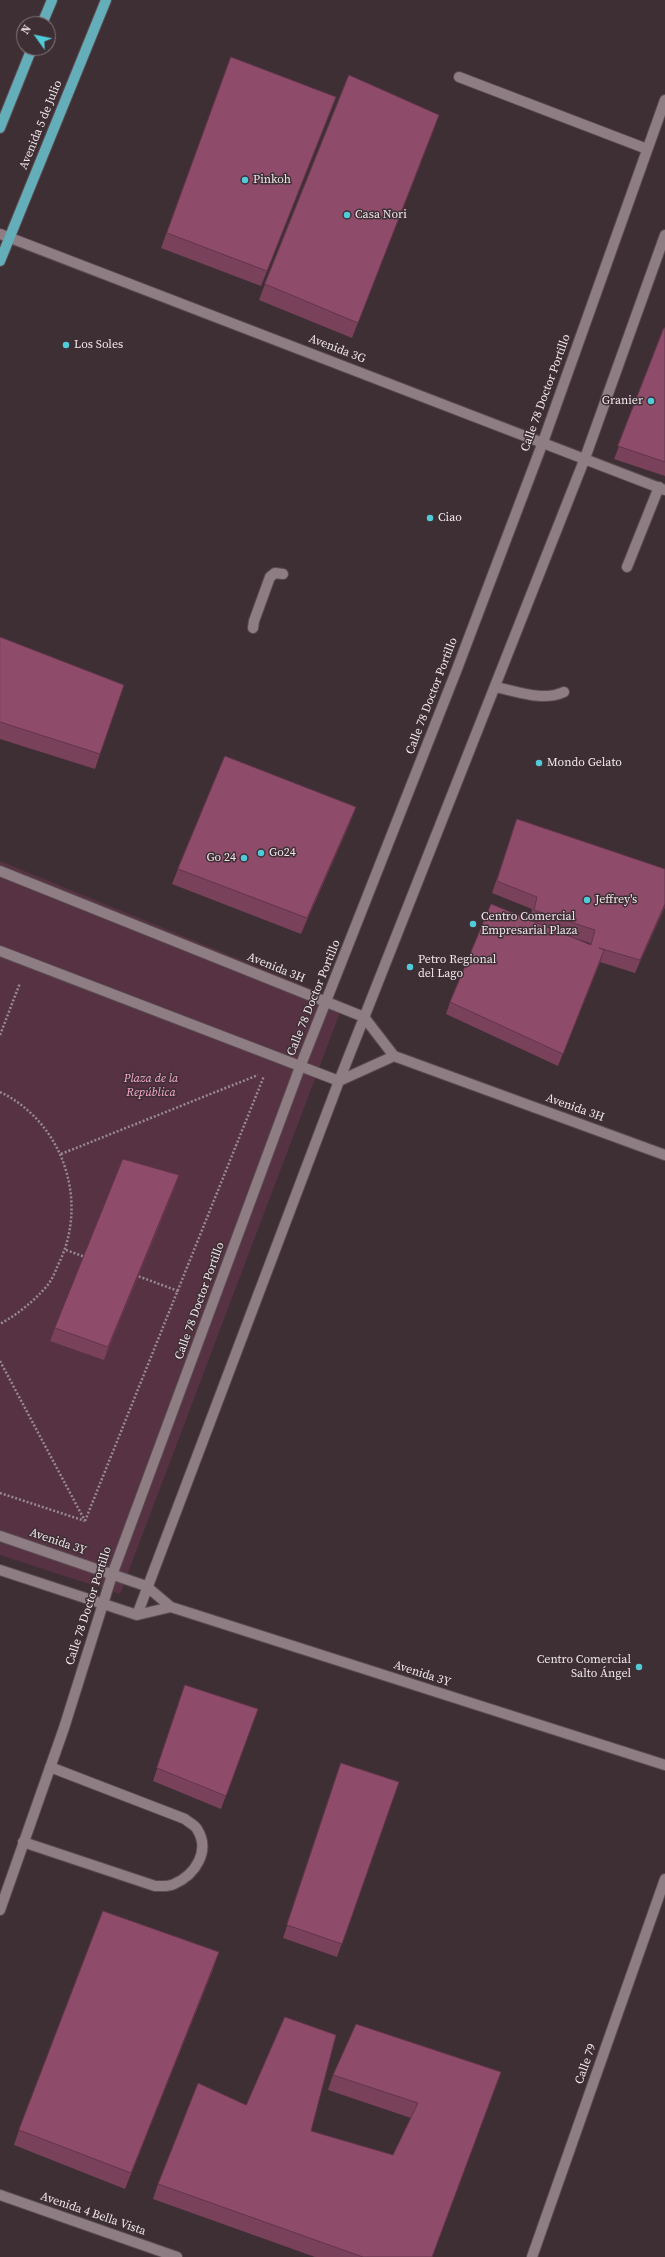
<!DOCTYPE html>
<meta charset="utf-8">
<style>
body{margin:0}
#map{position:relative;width:665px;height:2257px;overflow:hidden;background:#3e2f35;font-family:"Source Serif 4",serif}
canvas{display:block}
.north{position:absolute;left:16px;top:16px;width:40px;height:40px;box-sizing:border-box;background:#3e2f35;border:1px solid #85787d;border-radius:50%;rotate:303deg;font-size:11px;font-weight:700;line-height:16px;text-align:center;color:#f0e6ea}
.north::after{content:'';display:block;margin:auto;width:14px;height:18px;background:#52cbd9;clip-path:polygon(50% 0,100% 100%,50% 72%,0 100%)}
</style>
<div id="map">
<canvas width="665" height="2257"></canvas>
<div class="north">N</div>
</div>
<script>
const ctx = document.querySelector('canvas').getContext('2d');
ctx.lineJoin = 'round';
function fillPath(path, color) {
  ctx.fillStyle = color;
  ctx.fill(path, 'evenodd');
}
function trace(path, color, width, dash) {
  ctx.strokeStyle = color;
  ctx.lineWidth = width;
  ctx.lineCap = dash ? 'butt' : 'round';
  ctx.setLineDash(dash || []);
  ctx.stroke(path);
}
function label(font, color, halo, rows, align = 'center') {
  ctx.font = font + ' "Source Serif 4",serif';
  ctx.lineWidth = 3;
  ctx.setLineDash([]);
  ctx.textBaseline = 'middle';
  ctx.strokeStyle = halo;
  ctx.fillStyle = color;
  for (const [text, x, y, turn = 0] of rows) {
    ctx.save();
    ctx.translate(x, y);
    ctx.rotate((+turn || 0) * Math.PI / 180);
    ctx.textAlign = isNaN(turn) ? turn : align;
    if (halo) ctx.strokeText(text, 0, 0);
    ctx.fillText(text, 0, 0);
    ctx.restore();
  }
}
fillPath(new Path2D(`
 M0,861L344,1002L120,1594L0,1555Z`), '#573242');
const minor = new Path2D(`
 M459,77L647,149
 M0,234L665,490
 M627,567L659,487
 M253,628L254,621L270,577L275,573L283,574
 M495,687C517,691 542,702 564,692
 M0,871L364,1017L394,1056L665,1155
 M0,951L339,1081L394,1056
 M0,1536L146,1586L171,1607L665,1765
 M0,1570L137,1615L171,1607
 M137,1615L339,1081L585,458L665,235
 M23,1842L155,1886C161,1886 169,1887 174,1884C195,1875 211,1851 197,1829C195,1825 188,1822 185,1819L50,1767
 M0,1910L64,1728L112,1575L300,1067L457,669L543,442L665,100
 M0,2195L177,2257
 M532,2257L665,1879`);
const major = new Path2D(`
 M42,24L52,0
 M0,128L32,48
 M0,261L106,0`);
trace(minor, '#594d52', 12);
trace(major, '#594d52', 12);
trace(new Path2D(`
 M0,1035L20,983
 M0,1092C63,1122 90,1202 58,1265C55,1272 52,1280 47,1286C33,1302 18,1314 0,1324
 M61,1154L258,1075
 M66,1250L85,1257
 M135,1275L178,1291
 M0,1361L85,1521
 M0,1493L85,1521
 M85,1521L264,1076`), '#978a8f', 2.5, [2, 2]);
trace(minor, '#8f7d84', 10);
trace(major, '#64aeb9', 10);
fillPath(new Path2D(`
 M231,57L336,97L261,286L161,248Z
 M439,115L352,338L259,300L265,284Z
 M665,328V476L614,459Z
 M0,637L100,754L95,769L0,739Z
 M356,807L350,823L301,934L172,884L178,869Z
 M517,819L665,907L635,973L600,962L558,1066L446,1014L450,1002L530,920L532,909L492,893ZM568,936L590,943V945Z
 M175,1188L104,1360L50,1341L55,1328Z
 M185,1685L258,1709L221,1809L153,1781Z
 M341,1763L399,1782L337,1957L283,1938Z
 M214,1967L125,2189L14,2145L19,2130Z
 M501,2072L432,2257H315L153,2199L158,2184L246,2105L311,2131L393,2155L411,2118L328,2090L333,2075Z`), '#7a415b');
fillPath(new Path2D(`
 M439,115L434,130L352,338L358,323Z
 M356,807L350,823L301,934L307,918Z
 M665,904V907L635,973L640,960Z
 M604,950L600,963L558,1066L563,1054Z
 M179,1175L175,1188L104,1360L108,1347Z
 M219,1952L214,1967L125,2189L131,2173Z`), '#63354a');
const building = new Path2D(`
 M231,57L336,97L267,271L167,233Z
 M349,75L439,115L358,323L265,284Z
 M664,328H665V462L618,446Z
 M0,637L124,685L100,754L0,722Z
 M225,756L356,807L307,918L178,869Z
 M517,819L665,869V904L640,960L599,948L604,950L563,1054L450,1002L491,904L591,945L595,930L534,910L537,897L497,881Z
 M123,1159L179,1175L108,1347L55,1328Z
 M185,1685L258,1709L226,1796L157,1768Z
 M341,1763L399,1782L342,1944L287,1925Z
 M103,1911L219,1952L131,2173L19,2130Z
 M285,2017L336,2035L311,2131L393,2155L418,2103L333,2075L356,2024L501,2072L432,2257H363L158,2184L198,2083L246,2105Z`);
fillPath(building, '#8e4c6a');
trace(building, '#63354a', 1);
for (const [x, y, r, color] of [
 [245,180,4,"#52cbd9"],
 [347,215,4,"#52cbd9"],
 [66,345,4,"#52cbd9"],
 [651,401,4,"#52cbd9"],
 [430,518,4,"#52cbd9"],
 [539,763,4,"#52cbd9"],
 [261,853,4,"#52cbd9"],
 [244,858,4,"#52cbd9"],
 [587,900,4,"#52cbd9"],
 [473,924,4,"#52cbd9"],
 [410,967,4,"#52cbd9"],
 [639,1667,4,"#52cbd9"]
]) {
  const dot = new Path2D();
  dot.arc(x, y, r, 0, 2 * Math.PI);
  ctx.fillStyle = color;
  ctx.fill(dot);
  trace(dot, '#3e2f35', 1.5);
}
label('12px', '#f0e6ea', '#3e2f35', [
 ["Avenida 5 de Julio",41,125,-68],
 ["Avenida 3G",337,349,21],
 ["Calle 78 Doctor Portillo",546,393,-70],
 ["Calle 78 Doctor Portillo",432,696,-69],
 ["Avenida 3H",276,968,22],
 ["Calle 78 Doctor Portillo",314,998,-68],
 ["Avenida 3H",575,1108,20],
 ["Calle 78 Doctor Portillo",200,1301,-70],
 ["Avenida 3Y",58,1542,19],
 ["Calle 78 Doctor Portillo",89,1606,-72],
 ["Avenida 3Y",422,1674,18],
 ["Calle 79",586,2064,-71],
 ["Avenida 4 Bella Vista",93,2214,19]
]);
label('12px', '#f0e6ea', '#3e2f35', [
 ["Pinkoh",253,180],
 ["Casa Nori",355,215],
 ["Los Soles",74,345],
 ["Granier",643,401,"right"],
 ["Ciao",438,518],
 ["Mondo Gelato",547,763],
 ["Go24",269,853],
 ["Go 24",236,858,"right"],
 ["Jeffrey's",595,900],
 ["Centro Comercial",481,917],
 ["Empresarial Plaza",481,931],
 ["Petro Regional",418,960],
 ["del Lago",418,974],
 ["Centro Comercial",631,1660,"right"],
 ["Salto Ángel",631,1674,"right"]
], 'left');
label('italic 12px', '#faaacc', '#3e2f35', [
 ["Plaza de la",151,1079],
 ["República",151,1093]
]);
</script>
